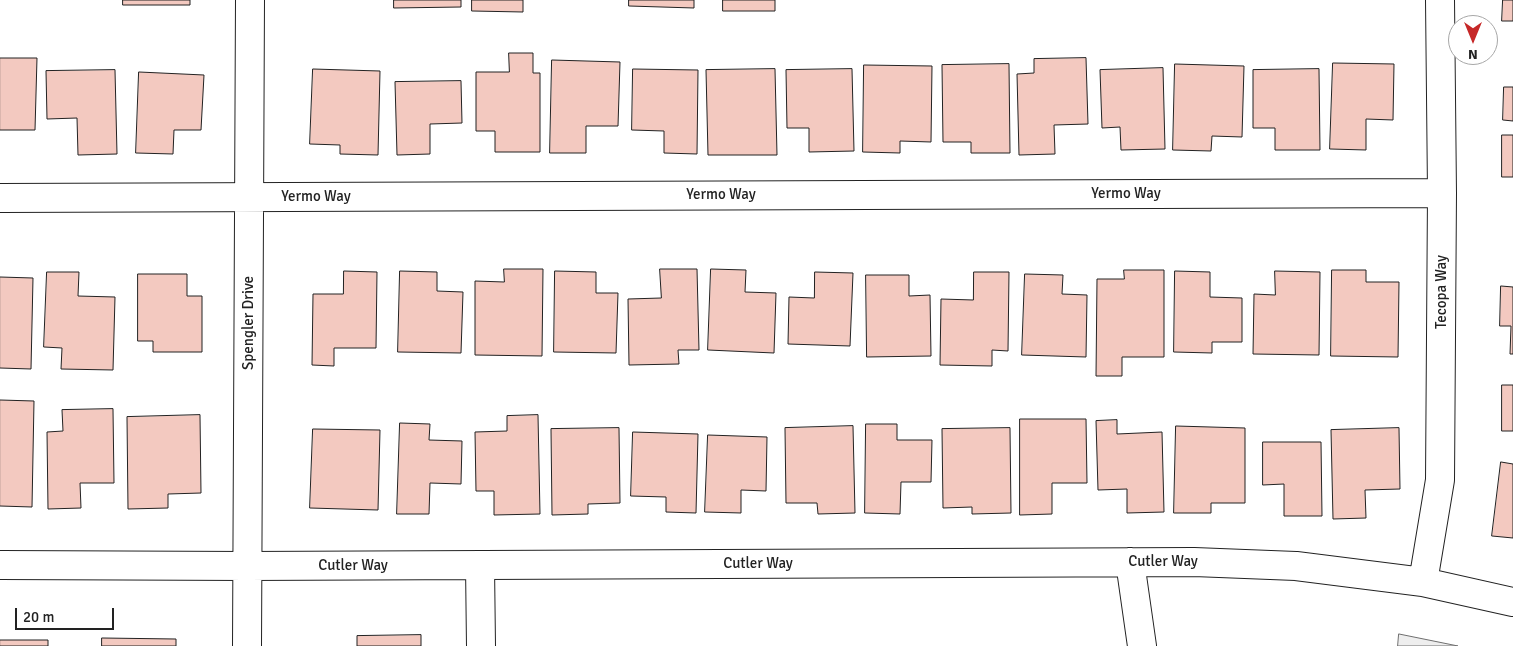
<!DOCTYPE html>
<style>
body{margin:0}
#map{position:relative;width:1513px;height:646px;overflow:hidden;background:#fff;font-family:Signika,sans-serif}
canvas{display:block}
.north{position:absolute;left:1448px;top:15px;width:50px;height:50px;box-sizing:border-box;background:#fff;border:1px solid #a7a7a7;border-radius:50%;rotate:180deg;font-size:14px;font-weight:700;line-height:20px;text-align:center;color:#222}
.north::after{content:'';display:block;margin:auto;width:18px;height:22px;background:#c62828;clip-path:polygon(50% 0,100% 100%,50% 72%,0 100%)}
.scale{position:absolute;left:15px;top:608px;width:99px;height:22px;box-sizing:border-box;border:2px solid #222;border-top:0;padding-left:6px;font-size:15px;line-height:18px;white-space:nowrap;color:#222;-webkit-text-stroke:4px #fff;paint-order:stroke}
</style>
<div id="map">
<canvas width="1513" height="646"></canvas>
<div class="north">N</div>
<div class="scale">20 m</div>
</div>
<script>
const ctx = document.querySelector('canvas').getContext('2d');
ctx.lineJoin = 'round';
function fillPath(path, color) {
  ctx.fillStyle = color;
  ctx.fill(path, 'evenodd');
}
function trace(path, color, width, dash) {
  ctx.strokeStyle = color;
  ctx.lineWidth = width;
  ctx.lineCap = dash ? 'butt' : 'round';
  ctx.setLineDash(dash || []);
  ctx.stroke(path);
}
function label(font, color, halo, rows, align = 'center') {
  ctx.font = font + ' Signika,sans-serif';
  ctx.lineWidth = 4;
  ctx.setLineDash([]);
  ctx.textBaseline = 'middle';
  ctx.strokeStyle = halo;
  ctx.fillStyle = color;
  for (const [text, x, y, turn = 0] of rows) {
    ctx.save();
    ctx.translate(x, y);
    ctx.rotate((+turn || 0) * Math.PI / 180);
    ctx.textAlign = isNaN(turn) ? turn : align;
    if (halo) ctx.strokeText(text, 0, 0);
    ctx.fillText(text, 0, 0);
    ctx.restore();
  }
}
const green = new Path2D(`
 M1399,634L1458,646H1398Z`);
fillPath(green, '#eee');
trace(green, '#6f6f6f', 1);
const building = new Path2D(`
 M123,0H190V5H123Z
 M394,0H461V7L394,8Z
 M472,0H523V12L472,11Z
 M629,0H694V8L629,6Z
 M723,0H775V11H723Z
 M1503,0H1513V21H1502Z
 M509,53H533V73H540V152H495V131H476V72H509Z
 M0,58H37L35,130H0Z
 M1086,58L1088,124L1054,125L1055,154L1019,155L1017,74L1034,73V59Z
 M552,60L620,62L618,126H586V153H550Z
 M1333,63L1394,64L1393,120L1366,119V150L1330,149Z
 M1009,64L1010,153H971V142H943L942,65Z
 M1175,64L1244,66L1242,137L1212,136L1211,151L1173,150Z
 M864,65L932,66L931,142L900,141V153L863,152Z
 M1163,68L1165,149L1121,150L1120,127L1102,128L1100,70Z
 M313,69L380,71L378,155L340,154V145L310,144Z
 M633,69L698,70L697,154L664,153V131L632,130Z
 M775,69L777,155H708L706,70Z
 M852,69L854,151L809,152V128H787L786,70Z
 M1319,69L1320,150H1275V128H1253V70Z
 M115,70L117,154L78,155L77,118L47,119L46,71Z
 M139,72L204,75L201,130H174L173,154L136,153Z
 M461,81L462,123L430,124V154L397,155L395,82Z
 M1504,87H1513V121L1503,120Z
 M1502,135H1513V177H1502Z
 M504,269H543L542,356L475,355V281L504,282Z
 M660,269H697L699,350H678L679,364L629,365L628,299L661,298Z
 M711,269L746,270L745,292L776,293L774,353L708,350Z
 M1124,270H1164V357H1122V376H1096L1097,279H1124Z
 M1332,270H1366V282H1399L1398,357L1331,356Z
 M344,271L377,272L376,348H334V366L312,365L313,294H343Z
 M400,271L437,272V291L463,292L461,353L398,352Z
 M555,271L596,272V293H618L616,353L554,352Z
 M1175,271L1210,272V297L1242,298V342H1212V353L1174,352Z
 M1275,271L1320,272L1319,355L1253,354L1254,294L1275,295Z
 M47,272H79L78,296L115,297L113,370L61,369L62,348L44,347Z
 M815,272L853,273L850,346L788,344L789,297L814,298Z
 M974,272H1009L1008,351L992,350V366L940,365L941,299L973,300Z
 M138,274H187V296H202V352H153V341H138Z
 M1025,274L1063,275L1062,294L1087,295L1086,357L1022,355Z
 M866,275H909V296L930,295L931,356L867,357Z
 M0,277L33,278L31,369L0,368Z
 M1501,286L1513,287V354H1510L1511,326H1500Z
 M1502,385H1513V431H1502Z
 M0,400L34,401L32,507L0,506Z
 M113,409L114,483H80L81,508L48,509L47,432L63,431L62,410Z
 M200,415L201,493L168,494V508L128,509L127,417Z
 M538,415L540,514L494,515V491H476L475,432L507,431V416Z
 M1020,419H1086L1087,483H1052V514L1020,515Z
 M1117,420V434L1162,432L1164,512L1127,513V489L1098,490L1096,421Z
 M400,423L430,424L429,440L462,441L461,484L430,483L429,514H397Z
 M866,424H897V440H932L931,482H901L900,514L865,513Z
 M853,426L855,513L818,514L817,503H786L785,428Z
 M1176,426L1245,428V503H1211V513H1174Z
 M619,428L620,503L588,504V514L552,515L551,429Z
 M1010,428L1011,513L972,514V507L943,508L942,429Z
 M1399,428L1400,489L1365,490L1366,518L1333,519L1331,430Z
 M313,429L380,430L378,510L310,508Z
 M633,432L698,434L696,513L666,512V497L631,496Z
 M708,435L767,437L766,491L741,490V513L705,512Z
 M1263,442H1321L1322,516H1284V484L1263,485Z
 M1501,462L1513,464V538L1492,536Z
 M421,635V646H357V636Z
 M102,638L176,639V646H102Z
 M0,640H48V646H0Z`);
fillPath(building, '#f3c9c0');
trace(building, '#222', 1);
const minor = new Path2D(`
 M0,198L1442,193
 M1130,562L1142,646
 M0,565L247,566L1194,562L1296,566L1423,582L1513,602
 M480,565L481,646
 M1423,582L1440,480L1442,193L1440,0
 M247,646L250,0`);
trace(minor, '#222', 30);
trace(minor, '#fff', 28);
label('15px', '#222', '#fff', [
 ["Yermo Way",1126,194],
 ["Yermo Way",721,195],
 ["Yermo Way",316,197],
 ["Tecopa Way",1442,292,-90],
 ["Spengler Drive",249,323,-90],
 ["Cutler Way",1163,562],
 ["Cutler Way",758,564],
 ["Cutler Way",353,566]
]);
</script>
